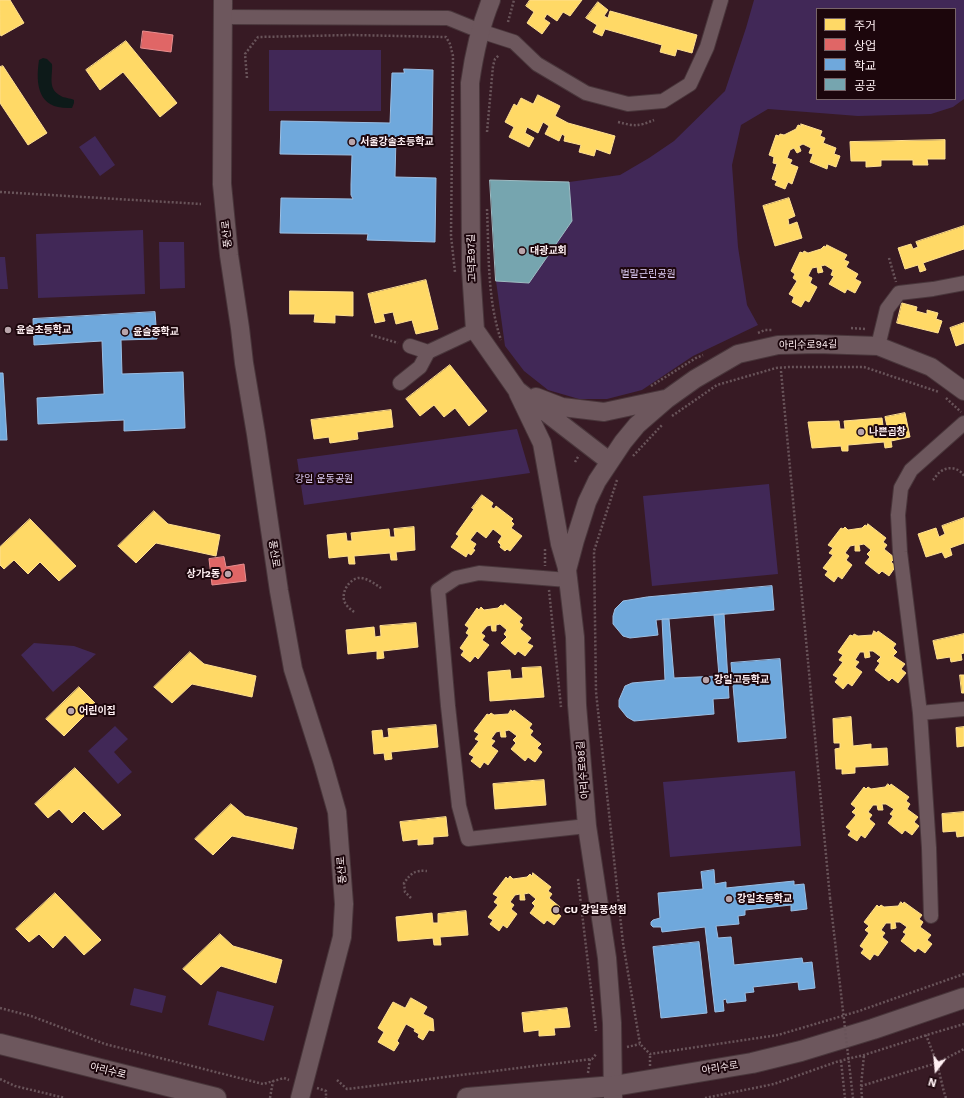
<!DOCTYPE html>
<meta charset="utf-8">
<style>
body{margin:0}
#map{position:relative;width:964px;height:1098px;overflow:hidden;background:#371a24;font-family:"Work Sans","Noto Sans KR",sans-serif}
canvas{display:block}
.legend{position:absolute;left:816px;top:8px;width:140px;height:92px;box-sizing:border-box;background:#1c060c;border:1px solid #776468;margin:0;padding:5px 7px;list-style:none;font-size:12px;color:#fff0f3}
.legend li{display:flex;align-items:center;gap:8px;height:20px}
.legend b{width:20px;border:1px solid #776468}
.north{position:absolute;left:916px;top:1050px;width:40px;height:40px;-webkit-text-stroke:3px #1c060c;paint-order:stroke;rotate:196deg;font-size:11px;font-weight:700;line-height:16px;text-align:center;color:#fff0f3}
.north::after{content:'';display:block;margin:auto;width:14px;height:18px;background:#fff0f3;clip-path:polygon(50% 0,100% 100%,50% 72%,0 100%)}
</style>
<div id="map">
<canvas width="964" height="1098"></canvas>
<ul class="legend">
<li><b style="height:11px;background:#ffd966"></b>주거</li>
<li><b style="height:11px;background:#e06666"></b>상업</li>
<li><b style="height:11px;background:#6fa8dc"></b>학교</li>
<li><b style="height:11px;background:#76a5af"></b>공공</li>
</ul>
<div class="north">N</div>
</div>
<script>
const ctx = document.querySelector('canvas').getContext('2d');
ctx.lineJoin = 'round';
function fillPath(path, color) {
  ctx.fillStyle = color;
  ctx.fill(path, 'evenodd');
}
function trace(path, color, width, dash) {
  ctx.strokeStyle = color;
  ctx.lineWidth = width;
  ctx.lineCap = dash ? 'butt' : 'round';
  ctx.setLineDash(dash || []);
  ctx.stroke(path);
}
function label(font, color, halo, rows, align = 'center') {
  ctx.font = font + ' "Work Sans","Noto Sans KR",sans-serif';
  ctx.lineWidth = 4;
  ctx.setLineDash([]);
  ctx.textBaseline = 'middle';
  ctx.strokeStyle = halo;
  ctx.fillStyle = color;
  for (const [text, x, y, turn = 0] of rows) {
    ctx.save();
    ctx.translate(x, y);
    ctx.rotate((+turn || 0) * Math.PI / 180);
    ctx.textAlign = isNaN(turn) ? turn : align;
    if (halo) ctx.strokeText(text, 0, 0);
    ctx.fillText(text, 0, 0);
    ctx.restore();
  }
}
fillPath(new Path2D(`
 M754,0H964V99L953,107L931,114L858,116L768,109L741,125L732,165L738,247L747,305L758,325L693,356L642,390L607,399H579L548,390L524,371L505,346L496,281L529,283L569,182L620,175L649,158L674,141L725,91L746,28ZM817,9H955V99H817Z
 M269,50H381V111H269Z
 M95,136L115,165L100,176L79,147Z
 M143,230L145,294L38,298L36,234Z
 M159,242H184L185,288L160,289Z
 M0,257H5L8,289H0Z
 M517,429L530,473L304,505L297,459Z
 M769,484L778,574L652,586L643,496Z
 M34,643L74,646L96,654L53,692L21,655Z
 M115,726L128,739L114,752L132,772L118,784L88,751Z
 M795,771L801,846L670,857L663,782Z
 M134,988L166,996L162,1013L130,1005Z
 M217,991L274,1006L264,1041L208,1025Z`), '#412857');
fillPath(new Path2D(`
 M43,58L47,59L52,64C53,76 47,89 61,96C64,98 70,98 74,100V103L72,108C39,110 35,87 39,60Z`), '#0d1a19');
const homes = new Path2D(`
 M0,0H10L24,23L1,36L0,34Z
 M530,0H582L570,16L563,12L557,21L547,14L544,19L550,23L542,34L527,23L534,12L526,6Z
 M598,2L608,10L604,16L608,18L610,11L697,35L692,53L677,49L675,56L660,52L662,45L605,29L602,36L593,32L597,25L586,18Z
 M126,41L177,103L160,117L123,72L100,90L86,70Z
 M3,66L47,133L28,145L0,103V67Z
 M538,95L560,106L555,116L568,123L615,136L610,154L596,149L594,156L579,152L581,145L564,141L565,136L562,134L559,141L545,134L549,126L543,122L538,133L527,127L525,133L534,138L529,147L509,137L514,127L505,122L514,104L517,106L521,98L533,104Z
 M801,124L822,131L820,136L825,138L823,143L836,148L834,154L840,156L836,167L828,164L827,169L810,162L813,154L809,153L811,148L803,144L799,146L801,151L797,153L794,148L790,150L787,158L792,160L790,164L798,167L792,184L788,182L785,189L775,185L777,181L772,179L777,164L773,163L774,157L769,155L776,135L779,136L780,134L784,135L796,129L798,125L801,126Z
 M945,140V159H927L928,165H913V160H881V166L866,167V161H851L850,142Z
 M789,198L795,216L788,219L789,225L797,222L802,238L775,246L763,206Z
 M964,226V249L923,263L926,270L920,272L918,265L905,269L898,248L911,244L913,249L918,247L916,242Z
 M827,245L847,255L844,260L849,262L846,267L858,274L855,279L861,282L855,293L847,289L845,293L829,284L834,276L831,275L833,270L825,265L821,266L823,272L818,273L817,267L812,268L808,276L812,278L810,283L817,287L809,302L805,300L801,307L792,302L794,297L789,294L797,281L793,278L795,274L791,271L800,252L803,253L804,251L808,253L821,249L824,246L826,247Z
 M426,280L438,329L416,334L412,320L396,324L393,312L383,314L385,321L375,323L368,294Z
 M290,291L353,292V316L335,315V323L314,322L315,314H290Z
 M902,303L917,307L916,311L927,314V310L938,313L936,319L942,321L938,333L897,323Z
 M964,323V343L956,346L950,328Z
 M450,365L487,411L469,426L455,408L444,417L434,405L420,416L406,399Z
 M391,410L393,427L357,432L358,439L330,443L329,437L314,439L311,420Z
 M905,413L910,437L891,441L892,447L885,448L884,442L848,445V451H842L841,446L812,448L808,422L839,421L840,429H845L844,421L882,418L883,426H887L885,417Z
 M482,495L493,503L491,507L494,509L496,506L513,519L511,521L514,524L511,528L522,536L510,551L507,549L505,551L500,547L501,545L498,542L502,536L493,529L486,538L477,531L470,540L476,544L473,549L475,550L471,555L468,553L466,557L451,547L459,536L456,534L474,509L472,508Z
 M154,511L168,524L220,535L216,556L156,543L136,563L118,546Z
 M964,518V543L950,548L952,555L945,558L942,552L926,557L918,534L936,528L939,537L945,534L942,526Z
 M30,519L76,566L59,581L40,562L28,574L14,560L4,569L0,565V547Z
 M868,524L886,538L883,542L887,545L884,549L895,558L891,562L896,566L889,576L882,571L879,574L865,563L870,557L867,554L871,550L864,544L859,545L860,551H855V545L850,546L845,553L849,556L846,560L852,565L842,579L838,576L834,582L825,575L828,571L823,568L833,555L829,553L833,548L828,545L841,528L843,529L845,527L848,530L862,528L865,525L867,526Z
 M414,527L415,550L396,552L397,560H391L390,553L354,556L355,564H349L348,556L329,558L327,535L346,533L347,541H352L351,533L389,529L390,537H395L394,529Z
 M505,604L522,618L519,622L523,625L520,629L531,638L527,643L533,646L525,656L518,651L515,655L501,643L507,637L504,634L507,630L500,624L496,625V631H492L491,625L487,626L481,633L485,636L482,640L489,645L478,659L475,656L470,662L461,655L464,651L460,648L469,635L466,633L469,628L465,625L477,608L479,610L481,607L484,610L498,608L501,605L503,606Z
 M416,623L418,647L383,651L384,658L377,659V651L348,654L346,630L374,627L375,637L381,636L380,626Z
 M874,631L877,633L878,631L896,644L893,648L897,652L893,656L905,664L901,669L906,673L898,683L892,678L889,681L875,670L880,663L877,661L881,657L873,651H869L870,657L865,658L864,652H860L855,660L859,662L855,667L862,672L852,686L848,683L843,689L835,682L838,678L833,675L843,662L839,660L843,655L838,652L850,635L853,636L854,634L858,636L872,635Z
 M964,634V653L961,654L962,660L951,662L950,657L937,659L933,641Z
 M190,652L204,664L256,676L252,697L192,684L172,703L154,687Z
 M541,667L544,697L490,701L488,672L510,670L511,679L523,678L522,668Z
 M960,675H964V693H962Z
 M79,687L96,704L64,736L46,719Z
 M511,710L513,712L514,710L532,724L529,728L533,731L530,735L541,744L537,748L542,752L535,762L528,757L525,761L511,749L516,743L513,740L517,736L509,730L505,731L506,737H501L500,731L496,732L491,739L495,741L491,746L498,751L488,765L484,762L480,768L471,761L474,757L469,754L479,741L475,739L479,734L474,731L487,714L489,715L491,713L494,715L508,714Z
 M851,717L853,746L871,744V749L887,748L888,765L855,767V773L842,774V769H836L835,749L840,748V743H834L833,719Z
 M436,725L438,747L391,752L392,759L385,760L384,753L374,754L372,731L382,730L383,738L389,737L388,729Z
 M964,727V746L957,747L956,728Z
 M75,768L121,815L103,830L84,811L72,823L59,809L48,818L35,804Z
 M544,780L546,805L495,809L493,784Z
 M888,784L890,786L891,784L909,797L906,801L910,804L907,809L918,817L914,822L919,826L912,835L905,830L902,834L888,823L893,816L890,814L894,809L886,804H882L883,810H878L877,805H873L868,812L872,815L869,819L875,824L865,838L861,835L857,841L848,835L851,831L846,827L856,815L852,812L856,808L851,804L864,787L866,789L868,787L871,789L885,787Z
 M231,804L245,816L297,828L293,849L232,836L213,855L195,839Z
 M964,812V836L957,837L956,831L943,832L942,814Z
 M446,817L448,836L433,837V844L418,845V839L403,841L400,822Z
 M533,873L551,887L548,891L552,894L549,898L560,907L556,912L561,916L554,925L547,920L544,924L530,913L535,906L532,903L536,899L529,893L524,894L525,900H520V894L515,895L510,902L514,905L511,909L517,914L507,928L503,925L499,931L490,924L493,920L488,917L498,905L494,902L498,897L493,894L506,877L508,879L510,876L513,879L527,877L530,874L532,876Z
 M55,893L101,940L84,955L65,935L53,948L39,934L29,942L16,929Z
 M901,902L903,904L904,902L922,915L919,919L923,922L920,927L931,935L927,940L932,944L925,953L918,948L915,952L901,941L906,934L903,932L907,927L900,922H895L896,928L891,929V923H886L881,930L885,933L882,937L888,942L878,956L874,954L870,960L861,953L864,949L860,946L869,933L865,930L869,926L864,922L877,905L879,907L881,905L884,907L898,906Z
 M466,911L468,935L440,937L441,945H434L433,938L398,941L396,917L432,913L433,923H438V914Z
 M220,934L233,946L282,960L276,983L221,966L201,985L183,969Z
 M411,998L427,1007L423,1014L433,1019L434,1031L429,1030L423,1040L418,1037L419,1034L414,1031L415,1029L406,1024L397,1041L399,1043L394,1051L378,1042L384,1032L378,1028L393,1002L405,1008Z
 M567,1008L570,1027L554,1028L555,1035L539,1036V1030L524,1032L522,1013Z`);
fillPath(homes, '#ffd966');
trace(homes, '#ffe090', 1);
const shops = new Path2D(`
 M143,31L173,35L171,52L141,48Z
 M224,557L226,567L244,564L246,581L212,585L209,559Z`);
fillPath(shops, '#e06666');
trace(shops, '#e98f90', 1);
const schools = new Path2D(`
 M404,69L433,70L432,138L396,137L395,177L436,178L435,242L367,240L368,234L280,233L281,198L353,199L351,195V184L352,155L280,154L281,121L390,123L392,73H404Z
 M155,312L157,339L121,340L122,374L183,372L185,428L124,431V420L38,424L37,398L104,394L102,341L34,345L33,319Z
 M0,373H3L7,440H0Z
 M772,586L774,610L656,620L658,635L630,638L623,636L613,624V616L615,609L623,601L647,597Z
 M724,614L729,698L713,699L714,714L634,721L627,717L619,707V700L625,686L632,683L665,680L662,619H669L674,678L719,676L714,615Z
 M780,659L786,738L738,742L731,663Z
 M714,870L715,884L726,882V888L794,881V885L804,884L807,909L791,911V905L745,910V915L738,916L739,924L716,926L718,938L731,937L734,965L802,958L803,963L812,962L815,988L799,990L798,982L753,987L754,992L745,993L746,1001L727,1003L726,999L723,1000L724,1011L715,1012L705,927L662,932L661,927H653L651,925V922L653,920L660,918L658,893L703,889L701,872Z
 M699,942L707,1013L661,1018L653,947Z`);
fillPath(schools, '#6fa8dc');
trace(schools, '#9abee3', 1);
const public = new Path2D(`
 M490,180L569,182L572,221L529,283L496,281Z`);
fillPath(public, '#76a5af');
trace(public, '#9fbcc3', 1);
const minor = new Path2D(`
 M222,17L448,18L480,31L514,42L537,64L586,93L628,104L663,101L690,84L707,47L721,0
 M410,346L428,352
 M878,346L887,309L899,293L933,289L964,283
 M400,383L420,367L428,352L475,330
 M568,580L479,573L456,578L438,590L448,706L459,806L468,839L587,826
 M920,713L964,709
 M931,916L929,848L920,713L900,552L898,515L901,488L911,470L964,423`);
const tertiary = new Path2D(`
 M223,0L222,184L229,255L240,328L244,363L256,434L279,591L293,669L323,763L337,812L344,904L342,937L300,1098
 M491,0C480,27 474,54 470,83L471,270L475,330L517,390L609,461
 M518,393L542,443L560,544L567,568
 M536,397L562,407L604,412L665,399
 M613,1098L612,1023L607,958L587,826L577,705L575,637L567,570L575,540L587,502L597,481L623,442L637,425L667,399L695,379L738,354L778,345L817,344L878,346L931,367L964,391`);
const secondary = new Path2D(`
 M0,1044L216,1098
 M467,1098L614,1086L752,1063L801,1051L873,1029L964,998`);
trace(minor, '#49363b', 16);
trace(tertiary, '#49363b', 20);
trace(secondary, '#49363b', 22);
trace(new Path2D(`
 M508,22L514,0
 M247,78L245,54L258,37L352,35L446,37L450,44L453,56L451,236L455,272
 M618,122C634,126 638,127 654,120
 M487,132L493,66L495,59L499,55
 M0,192L201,204
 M487,209C489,252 487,299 501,340
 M889,258L896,282
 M851,328L866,329
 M758,333L765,330H772
 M371,335L398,343
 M781,371L830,898
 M651,386L696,358L703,355
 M946,398L961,412
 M672,416L717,385L776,368L789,367H864L939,392
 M633,456L662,425
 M575,462L579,455
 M617,480L594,551L596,692L623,943L640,1044L650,1054L778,1035L859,1011L964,974
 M933,480C935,478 937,474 940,472C947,466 959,467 964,476
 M545,549V566
 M549,590L561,707
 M354,612C350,609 345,605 344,600C342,591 349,580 358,578C366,577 375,584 381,588
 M578,879L596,1031
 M411,898L405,892L404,883C411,873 415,870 427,871
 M0,1008L31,1016L105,1044L263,1084L284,1078L289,1080
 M627,1047L640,1044
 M841,1061L845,1098
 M650,1066V1054
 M588,1073L590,1059
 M0,1079L15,1086L65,1098
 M337,1080L347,1089L592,1059L597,1053
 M861,1086L864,1055
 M317,1088L326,1091V1098
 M270,1098L273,1081
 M705,1098L774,1084L839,1061L864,1055L930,1034L964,1024
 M862,1098L861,1086L937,1063L926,1035
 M946,1098L944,1092L937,1063L964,1049`), '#69545a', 2.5, [2, 2]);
trace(minor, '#6d575d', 14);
trace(tertiary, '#6d575d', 18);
trace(secondary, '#6d575d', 20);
trace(new Path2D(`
 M830,898L853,1098`), '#69545a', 2.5, [2, 2]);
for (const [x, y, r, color] of [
 [352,142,4,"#b9a5ab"],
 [522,251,4,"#b9a5ab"],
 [8,330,4,"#b9a5ab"],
 [125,332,4,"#b9a5ab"],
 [861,432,4,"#b9a5ab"],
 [228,574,4,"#b9a5ab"],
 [706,680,4,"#b9a5ab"],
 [71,711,4,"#b9a5ab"],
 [729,899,4,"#b9a5ab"],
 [556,910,4,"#b9a5ab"]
]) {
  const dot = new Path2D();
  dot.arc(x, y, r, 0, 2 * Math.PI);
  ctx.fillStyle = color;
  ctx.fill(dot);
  trace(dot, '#1c060c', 1.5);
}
label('bold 10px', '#fff0f3', '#1c060c', [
 ["서울강솔초등학교",360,142],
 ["대광교회",530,251],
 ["윤슬초등학교",16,330],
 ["윤슬중학교",133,332],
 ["나쁜곱창",869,432],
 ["상가2동",220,574,"right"],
 ["강일고등학교",714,680],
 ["어린이집",79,711],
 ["강일초등학교",737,899],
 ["CU 강일풍성점",564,910]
], 'left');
label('10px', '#fff0f3', '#1c060c', [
 ["풍산로",227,234,-96],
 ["고덕로97길",472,258,-92],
 ["아리수로94길",808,345,-1],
 ["풍산로",274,554,81],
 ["아리수로98길",583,770,-95],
 ["풍산로",342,870,-94],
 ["아리수로",720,1068,-9],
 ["아리수로",108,1071,14]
]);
label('10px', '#decdf6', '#1c060c', [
 ["벌말근린공원",648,274],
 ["강일 운동공원",324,479]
]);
</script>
